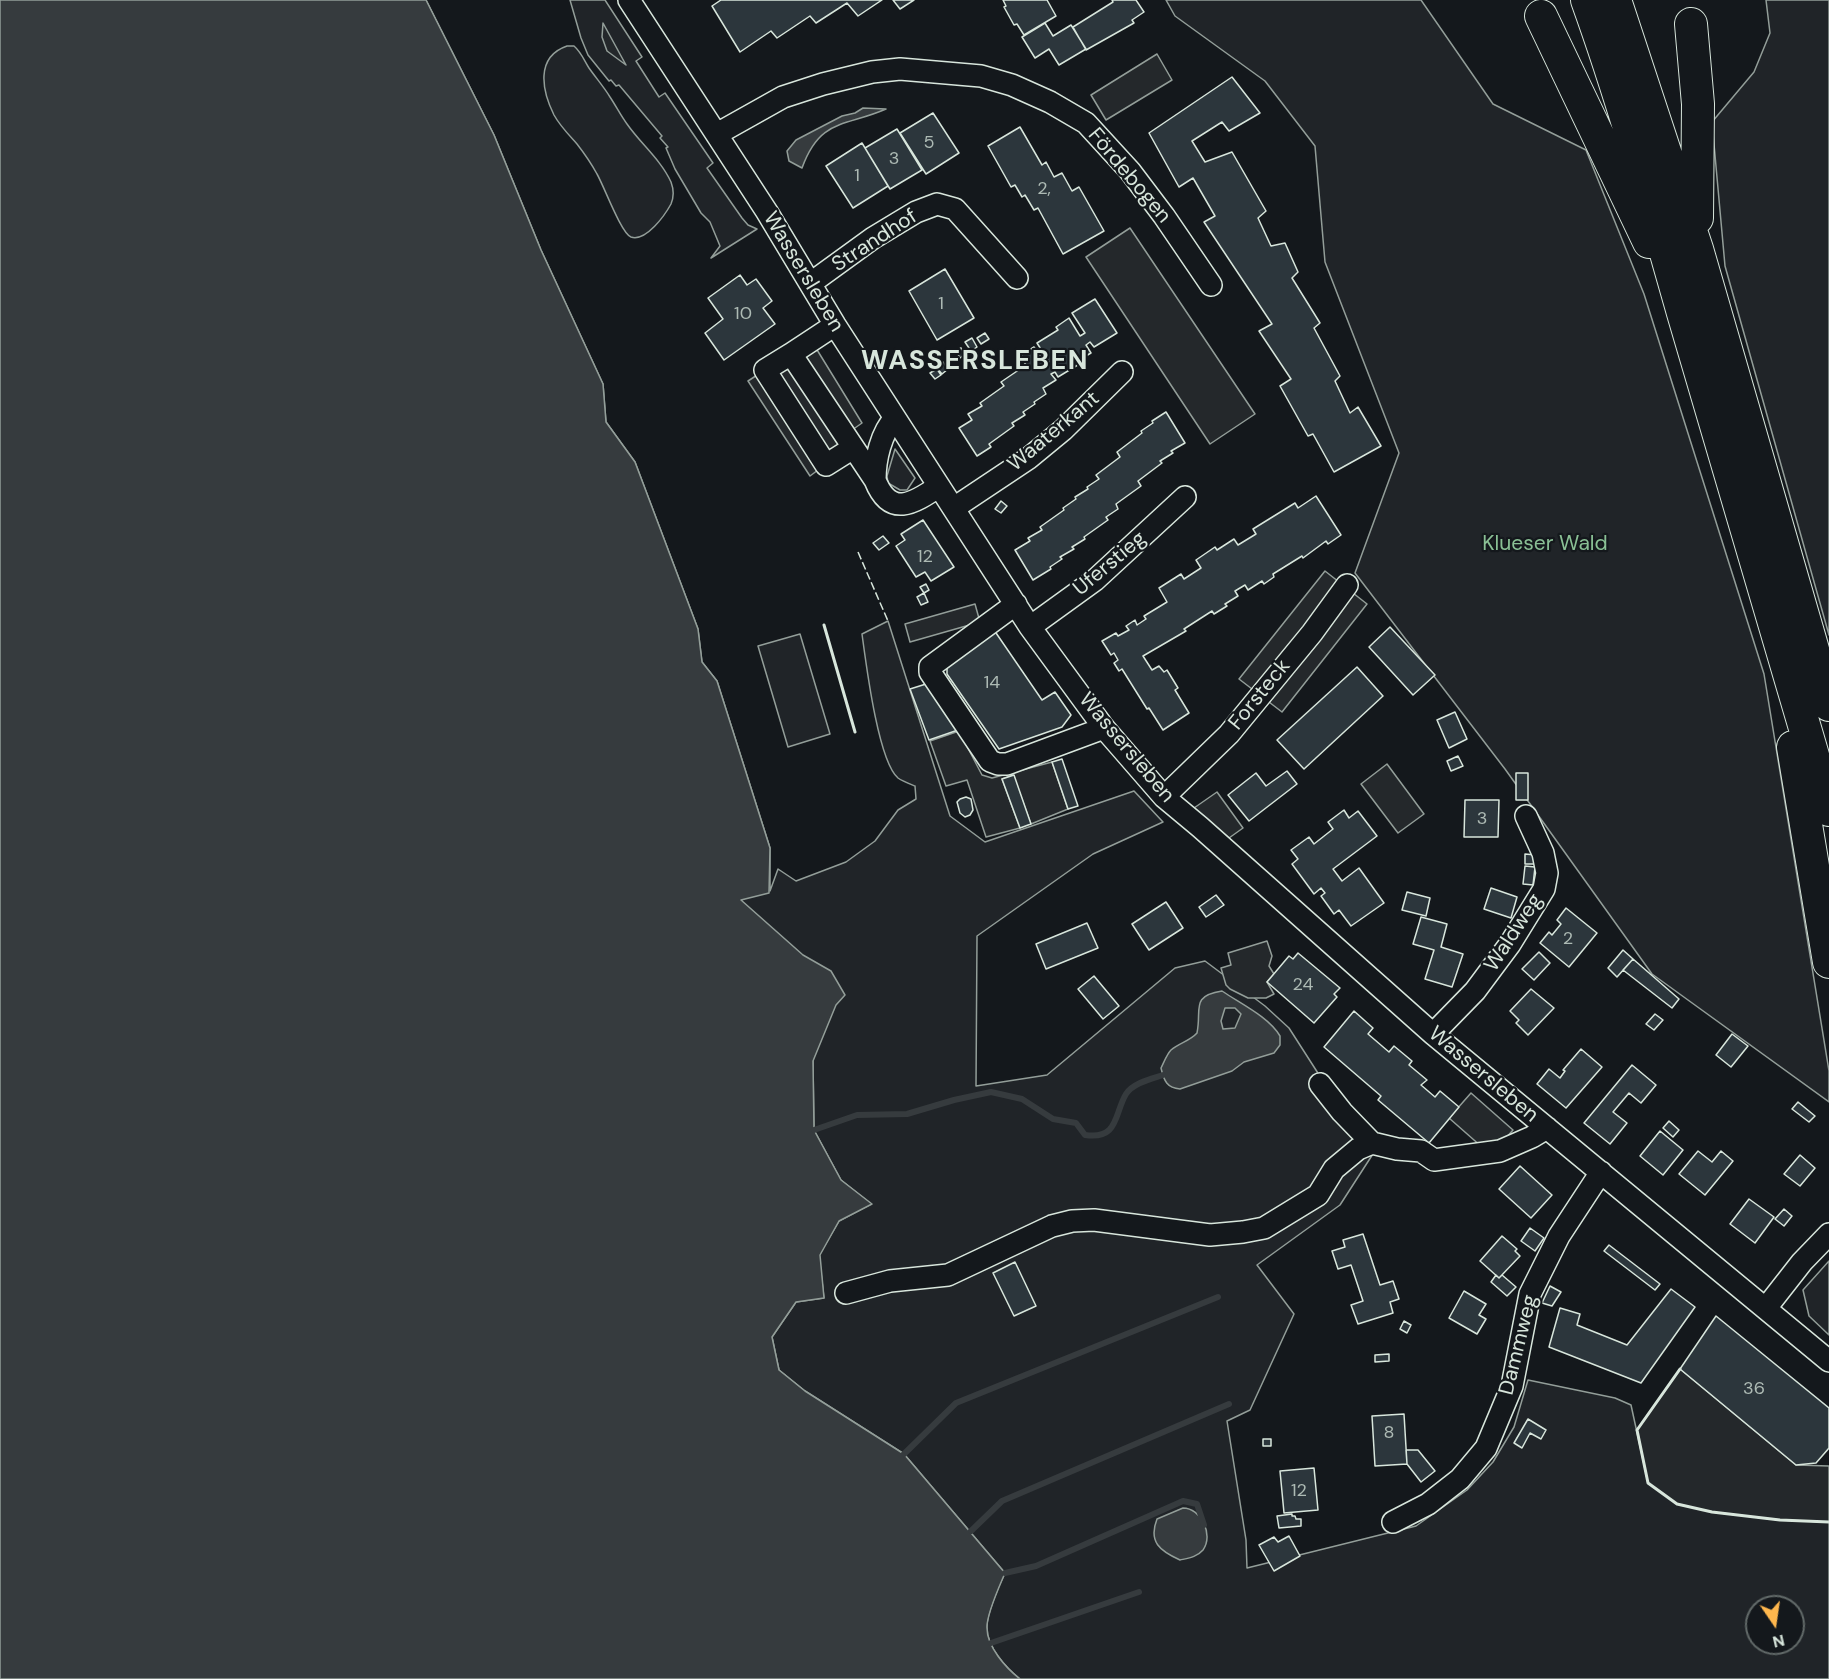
<!DOCTYPE html>
<meta charset="utf-8">
<style>
body{margin:0}
#map{position:relative;width:1829px;height:1679px;overflow:hidden;background:#14181c;font-family:"DM Sans",sans-serif}
canvas{display:block}
.north{position:absolute;left:1745px;top:1595px;width:60px;height:60px;box-sizing:border-box;background:#14181c;border:2px solid #626a69;border-radius:50%;rotate:167deg;font-size:16px;font-weight:700;line-height:24px;text-align:center;color:#d8e6dc}
.north::after{content:'';display:block;margin:auto;width:21px;height:27px;background:#ffb74d;clip-path:polygon(50% 0,100% 100%,50% 72%,0 100%)}
</style>
<div id="map">
<canvas width="1829" height="1679"></canvas>
<div class="north">N</div>
</div>
<script>
const ctx = document.querySelector('canvas').getContext('2d');
ctx.lineJoin = 'round';
function fillPath(path, color) {
  ctx.fillStyle = color;
  ctx.fill(path, 'evenodd');
}
function trace(path, color, width, dash) {
  ctx.strokeStyle = color;
  ctx.lineWidth = width;
  ctx.lineCap = dash ? 'butt' : 'round';
  ctx.setLineDash(dash || []);
  ctx.stroke(path);
}
function label(font, color, halo, rows, align = 'center') {
  ctx.font = font + ' "DM Sans",sans-serif';
  ctx.lineWidth = 4.5;
  ctx.setLineDash([]);
  ctx.textBaseline = 'middle';
  ctx.strokeStyle = halo;
  ctx.fillStyle = color;
  for (const [text, x, y, turn = 0] of rows) {
    ctx.save();
    ctx.translate(x, y);
    ctx.rotate((+turn || 0) * Math.PI / 180);
    ctx.textAlign = isNaN(turn) ? turn : align;
    if (halo) ctx.strokeText(text, 0, 0);
    ctx.fillText(text, 0, 0);
    ctx.restore();
  }
}
const green = new Path2D(`
 M426,0L494,135L541,250L603,384L606,422L635,462L698,629L702,662L717,681L770,848V891L778,869L796,881L846,862L875,841L898,810L916,799L915,786C910,784 902,781 898,778C878,761 866,663 862,634L888,621L950,816L985,842L1134,791L1163,822L1093,854L977,936L976,1086L1047,1075L1175,968L1205,961L1265,1006L1289,1028L1323,1081L1380,1143L1340,1205L1257,1265L1294,1314L1250,1410L1227,1421L1246,1540L1247,1568L1416,1526L1467,1490L1493,1462L1514,1427L1528,1380L1615,1398L1631,1405L1648,1483L1712,1512L1780,1520L1829,1522V1679H1020C1006,1668 987,1647 987,1628C986,1615 999,1585 1005,1573L904,1454L805,1391L779,1370L772,1337L796,1302L824,1298L819,1255L839,1221L871,1204L841,1180L814,1130L813,1061L732,913ZM1757,1607H1793V1643H1757Z
 M570,0H605L642,57L636,61L659,97L665,93L713,163L707,168L742,218L748,225L757,229L711,258L720,246L710,222L701,213L675,169L666,148L668,147L660,138L662,136L619,85L616,86L611,80L609,81L588,55L581,38Z
 M1166,0H1421L1493,104L1586,150L1644,294L1764,674L1829,1071V1102L1652,974L1505,769L1355,573L1399,453L1325,262L1315,146L1265,81L1175,16Z
 M1766,0H1829V635L1725,266L1712,122L1754,72L1770,33Z
 M567,46H574C581,52 584,60 589,68C596,78 604,87 610,97C616,106 621,116 627,124C641,144 661,160 671,182C674,190 674,197 671,204C665,215 646,242 631,237C621,233 604,186 597,174C591,163 584,153 577,144C569,135 560,126 554,115C542,91 535,57 567,46Z
 M895,449L915,478L907,490H900L888,483L887,476Z
 M800,634L830,734L788,747L758,646Z
 M1829,1261V1335L1809,1316L1803,1290Z`);
fillPath(green, '#202428');
trace(green, '#939e99', 1.5);
const parking = new Path2D(`
 M603,23L626,65L607,51L602,37Z
 M1157,54L1172,80L1106,120L1091,95Z
 M1130,228L1255,414L1210,444L1086,257Z
 M811,340L862,423L845,435L826,464L810,476L748,381Z
 M1325,571L1367,604L1282,712L1239,679Z
 M975,604L980,622L910,642L905,624Z
 M959,731L982,775L992,778L1052,762L1068,809L1031,824L1013,775L1002,779L1020,828L986,837L967,780L946,786L930,741Z
 M1387,764L1424,814L1398,833L1361,784Z
 M1217,792L1243,828L1229,838L1194,808Z
 M1267,941L1272,956L1269,966L1274,974L1267,982L1274,994L1266,998H1248L1230,989L1226,985L1221,968L1231,965L1228,953Z
 M1471,1093L1513,1130L1491,1155L1449,1118Z
 M1680,1369L1796,1465L1829,1466V1522L1780,1520L1712,1512L1677,1504L1648,1483L1637,1430Z`);
fillPath(parking, '#24282b');
trace(parking, '#939e99', 1.5);
const water = new Path2D(`
 M0,0H426L494,135L541,250L603,384L606,422L635,462L698,629L702,662L717,681L770,848L769,893L741,900L803,955L831,971L845,995L836,1005L813,1061L814,1130L841,1180L872,1204L839,1221L820,1255L824,1298L796,1302L772,1337L779,1370L805,1391L904,1454L1005,1573C1000,1585 986,1615 987,1628C987,1647 1006,1668 1020,1679H0Z
 M863,108L886,109C845,127 820,118 802,168L789,161L787,151L796,140L842,116L855,113Z
 M1222,991C1241,1004 1269,1017 1280,1036V1045L1274,1053L1244,1062L1232,1071L1180,1089C1167,1088 1164,1081 1161,1068C1164,1062 1167,1054 1171,1050C1179,1043 1190,1041 1197,1033C1202,1009 1190,996 1222,991ZM1225,1008H1235L1241,1014L1235,1028L1223,1029L1221,1021Z
 M1183,1508C1201,1508 1214,1535 1203,1550C1197,1557 1189,1558 1180,1560C1160,1551 1148,1542 1157,1519Z`);
fillPath(water, '#363b3e');
trace(water, '#939e99', 1.5);
trace(new Path2D(`
 M814,1130L857,1115L907,1114L954,1100L991,1092L1022,1099L1053,1119L1076,1123L1085,1135C1119,1140 1114,1114 1126,1094C1133,1083 1151,1079 1163,1075
 M904,1454L956,1403L1218,1297
 M971,1531L1002,1501L1229,1404
 M1005,1573L1036,1566L1183,1501L1197,1504L1204,1525
 M991,1643L1139,1592`), '#363b3e', 6);
const building = new Path2D(`
 M721,0H882L858,16L847,3L816,23L810,16L777,38L771,31L740,52L712,6Z
 M893,0H914L900,9Z
 M1003,0H1047L1056,16L1024,35L1017,24L1014,25L1004,7L1006,6Z
 M1112,0H1136L1144,12L1132,20L1134,23L1086,50L1073,27L1113,2Z
 M1045,23L1053,36L1071,25L1086,49L1059,65L1049,49L1035,58L1022,37Z
 M1232,77L1260,113L1229,131L1222,122L1192,141L1205,162L1232,152L1266,211L1258,218L1271,246L1285,243L1298,272L1292,278L1320,323L1314,328L1340,376L1335,381L1350,413L1358,407L1381,446L1334,472L1313,434L1308,436L1280,386L1291,379L1259,331L1272,324L1204,222L1215,216L1193,178L1179,187L1149,133Z
 M933,113L959,153L926,174L900,133Z
 M1020,127L1042,165L1046,162L1054,177L1062,173L1072,191L1079,187L1104,231L1063,254L1038,208L1034,210L1025,195L1022,197L1015,185L1011,187L988,146Z
 M897,129L922,170L890,189L865,148Z
 M862,143L888,186L853,208L826,166Z
 M945,269L974,318L937,340L909,291Z
 M740,275L747,285L756,279L772,301L763,308L775,324L724,360L705,333L723,319L708,298Z
 M1095,299L1117,333L1094,347L1090,342L1086,345L1091,353L1079,360L1081,363L1058,377L1055,372L1051,374L1056,380L1043,388L1046,394L1034,402L1035,404L1023,412L1025,415L1012,423L1014,426L989,444L991,447L977,456L959,428L972,420L968,414L982,406L980,403L1004,386L1001,382L1026,365L1020,356L1034,347L1046,365L1049,362L1037,343L1058,330L1056,327L1069,318L1080,336L1085,333L1072,313Z
 M985,333L989,339L981,344L977,338Z
 M972,338L977,347L971,351L965,342Z
 M961,348L965,354L960,358L956,351Z
 M943,362L948,369L942,374L936,367Z
 M937,369L941,375L935,379L930,373Z
 M1166,412L1185,443L1171,451L1173,453L1160,461L1162,463L1138,481L1141,486L1116,504L1118,509L1106,517L1108,520L1084,537L1085,539L1072,547L1074,549L1060,557L1062,559L1050,567L1051,569L1033,580L1015,550L1030,541L1028,538L1042,530L1040,527L1064,510L1063,508L1076,499L1075,497L1088,489L1087,487L1099,479L1096,475L1120,457L1117,452L1142,433L1141,431L1153,423L1152,421Z
 M1316,496L1341,535L1328,544L1326,541L1303,558L1302,556L1273,574L1274,577L1264,584L1262,581L1248,590L1245,585L1235,591L1238,596L1225,604L1227,606L1214,614L1212,611L1184,629L1186,631L1143,656L1152,670L1159,666L1164,672L1167,670L1178,688L1175,690L1189,713L1163,730L1149,708L1147,709L1122,669L1119,671L1114,663L1118,660L1114,653L1111,655L1102,641L1116,633L1118,636L1129,630L1126,626L1135,620L1137,625L1146,619L1144,616L1167,602L1159,588L1181,574L1184,579L1201,568L1196,560L1215,547L1217,550L1234,539L1238,545L1256,534L1253,529L1295,503L1298,508Z
 M1001,501L1007,506L1001,513L995,509Z
 M923,520L954,567L931,581L925,572L916,577L896,546L905,540L901,534Z
 M883,536L889,543L879,550L873,543Z
 M926,584L929,590L924,593L920,587Z
 M924,593L928,602L921,605L917,597Z
 M1390,627L1435,675L1413,695L1369,647Z
 M994,630L1042,700L1055,692L1071,715L1062,727L999,749L947,674V662Z
 M1357,667L1383,696L1304,769L1277,740Z
 M926,684L958,730L929,740L910,689Z
 M1455,712L1467,739L1449,748L1437,720Z
 M1458,756L1463,766L1451,771L1447,761Z
 M1062,759L1078,806L1068,809L1052,762Z
 M1287,771L1297,784L1249,821L1228,795L1256,773L1266,786Z
 M1516,773H1528V800H1516Z
 M1014,775L1031,824L1020,828L1002,779Z
 M966,797L971,799L973,810L970,815L965,817L960,813L957,802L960,799Z
 M1465,800H1499L1498,837H1464Z
 M1344,810L1349,818L1358,811L1377,836L1333,869L1342,881L1359,868L1384,903L1351,926L1339,910L1334,914L1321,896L1325,893L1321,888L1314,894L1292,864L1298,859L1291,850L1309,837L1314,844L1333,829L1328,822Z
 M1525,854L1536,855L1535,864H1525Z
 M1525,866L1535,867L1533,885L1523,884Z
 M1491,888L1517,897L1511,918L1484,909Z
 M1407,892L1430,898L1426,916L1402,910Z
 M1216,895L1224,905L1206,917L1199,907Z
 M1166,902L1183,928L1149,950L1132,924Z
 M1566,908L1597,933L1569,967L1540,943L1549,932L1552,935L1561,924L1557,920Z
 M1421,917L1447,924L1441,947L1463,954L1452,987L1425,979L1434,950L1413,944Z
 M1087,923L1098,948L1046,969L1036,944Z
 M1623,950L1633,959L1617,977L1608,968Z
 M1539,952L1550,963L1534,980L1522,969Z
 M1298,953L1340,988L1334,994L1337,997L1314,1023L1267,982L1289,956L1293,959Z
 M1633,959L1679,999L1672,1008L1623,970Z
 M1094,976L1119,1006L1103,1019L1078,989Z
 M1531,989L1554,1008L1528,1035L1516,1023L1519,1020L1510,1011Z
 M1354,1011L1373,1028L1368,1034L1389,1052L1394,1046L1412,1061L1409,1065L1427,1080L1421,1085L1435,1097L1440,1091L1459,1107L1429,1143L1378,1100L1381,1096L1324,1047Z
 M1655,1014L1663,1020L1654,1030L1646,1024Z
 M1732,1034L1748,1046L1731,1067L1716,1055Z
 M1581,1049L1602,1067L1566,1108L1537,1084L1549,1069L1560,1078L1565,1071L1563,1070Z
 M1632,1065L1656,1085L1641,1103L1629,1093L1613,1112L1627,1123L1610,1144L1584,1123Z
 M1798,1102L1815,1116L1809,1122L1792,1109Z
 M1669,1121L1679,1130L1673,1137L1663,1128Z
 M1660,1131L1683,1150L1663,1175L1640,1156Z
 M1698,1151L1712,1162L1721,1151L1733,1161L1705,1195L1679,1174Z
 M1800,1155L1815,1168L1800,1186L1784,1174Z
 M1520,1166L1552,1195L1531,1218L1499,1189Z
 M1749,1199L1774,1217L1755,1243L1730,1224Z
 M1784,1209L1792,1216L1784,1226L1775,1219Z
 M1530,1228L1544,1238L1535,1251L1521,1241Z
 M1363,1234L1380,1285L1393,1281L1399,1299L1390,1302L1393,1313L1358,1324L1351,1305L1363,1301L1351,1265L1338,1269L1332,1251L1345,1247L1343,1240Z
 M1502,1236L1517,1249L1515,1251L1520,1256L1499,1278L1480,1261Z
 M1609,1245L1660,1284L1655,1290L1604,1251Z
 M1015,1262L1036,1306L1014,1316L993,1273Z
 M1496,1275L1499,1278L1502,1275L1516,1287L1507,1296L1491,1282Z
 M1550,1286L1561,1292L1552,1306L1542,1303Z
 M1671,1289L1695,1307L1641,1383L1549,1347L1560,1308L1580,1314L1577,1325L1627,1345Z
 M1464,1291L1486,1304L1479,1315L1486,1319L1477,1334L1449,1318Z
 M1716,1316L1829,1408V1448L1816,1463L1796,1465L1680,1369Z
 M1404,1321L1411,1325L1407,1333L1400,1329Z
 M1389,1354V1361L1375,1362V1355Z
 M1404,1414L1407,1464L1375,1466L1372,1416Z
 M1528,1419L1546,1430L1541,1439L1530,1433L1522,1448L1514,1443Z
 M1263,1439H1271V1446H1263Z
 M1406,1450H1418L1435,1471L1421,1482L1407,1464Z
 M1314,1468L1318,1510L1284,1513L1280,1471Z
 M1292,1514V1516H1295L1296,1519H1301V1526L1279,1528L1277,1516Z
 M1289,1536L1300,1556L1274,1571L1259,1545L1274,1537L1278,1542Z`);
fillPath(building, '#2c363c');
trace(building, '#d8e6dc', 1.5);
const minor = new Path2D(`
 M629,0L767,212L835,325L1030,627L1104,728L1164,797L1200,827L1433,1034L1829,1361
 M717,134L783,97L823,84L872,72L900,69L981,76L1012,85L1050,102L1086,123L1130,171L1164,216L1211,285
 M811,283L873,238L916,212L937,204L955,209L1017,278
 M835,325L791,354L875,480C890,518 913,504 939,486
 M791,354L765,370L826,465L853,448
 M875,480C875,459 881,433 895,418
 M954,508L1029,458L1063,430L1122,372
 M1016,604L930,667V672L990,761L998,764H1007L1104,728
 M1030,627L1095,580L1185,497
 M1164,797L1229,734L1312,633L1347,585
 M1433,1034L1475,991L1510,944L1544,889L1547,873L1543,853L1526,816
 M1320,1084L1342,1112L1372,1143L1397,1149L1421,1151L1434,1160L1500,1151L1532,1137L1547,1128
 M846,1293L890,1281L948,1275L1052,1226L1072,1221L1094,1220L1210,1235L1243,1232L1264,1228L1318,1195L1334,1169L1358,1149L1372,1143
 M1766,1308L1802,1262L1829,1234
 M1393,1522L1428,1504L1460,1479L1486,1448L1512,1386L1530,1294L1559,1236L1601,1172`);
const highway = new Path2D(`
 M1587,0C1624,103 1653,208 1683,313C1731,479 1781,644 1829,810
 M1615,0L1697,249L1829,705
 M1541,16L1649,242
 M1691,24L1698,104L1697,218
 M1793,747L1829,962`);
trace(minor, '#d8e6dc', 24);
trace(highway, '#d8e6dc', 34);
trace(minor, '#14181c', 21);
trace(highway, '#14181c', 32);
trace(new Path2D(`
 M858,552L888,621`), '#d8e6dc', 1.5, [8, 3]);
trace(new Path2D(`
 M824,625L855,732
 M1680,1369L1637,1430L1648,1483L1677,1504L1712,1512L1780,1520L1829,1522`), '#d8e6dc', 3);
label('18px', '#adbab4', null, [
 ["5",929,143],
 ["3",894,159],
 ["1",857,176],
 ["2,",1044,189],
 ["1",941,304],
 ["10",743,314],
 ["12",925,557],
 ["14",992,683],
 ["3",1482,819],
 ["2",1568,939],
 ["24",1303,985],
 ["36",1754,1389],
 ["8",1389,1433],
 ["12",1299,1491]
]);
label('21px', '#d8e6dc', '#14181c', [
 ["Fördebogen",1129,176,50],
 ["Strandhof",875,241,-33],
 ["Wassersleben",803,272,59],
 ["Waaterkant",1054,432,-40],
 ["Uferstieg",1110,564,-40],
 ["Forsteck",1260,695,-51],
 ["Wassersleben",1126,748,50],
 ["Waldweg",1514,933,-57],
 ["Wassersleben",1483,1075,40],
 ["Dammweg",1519,1345,-76]
]);
label('21px', '#8ac095', '#14181c', [
 ["Klueser Wald",1545,544]
]);
ctx.letterSpacing = '1.5px';
label('bold 27px', '#d8e6dc', '#14181c', [
 ["WASSERSLEBEN",975,362]
]);
ctx.letterSpacing = '0px';
</script>
